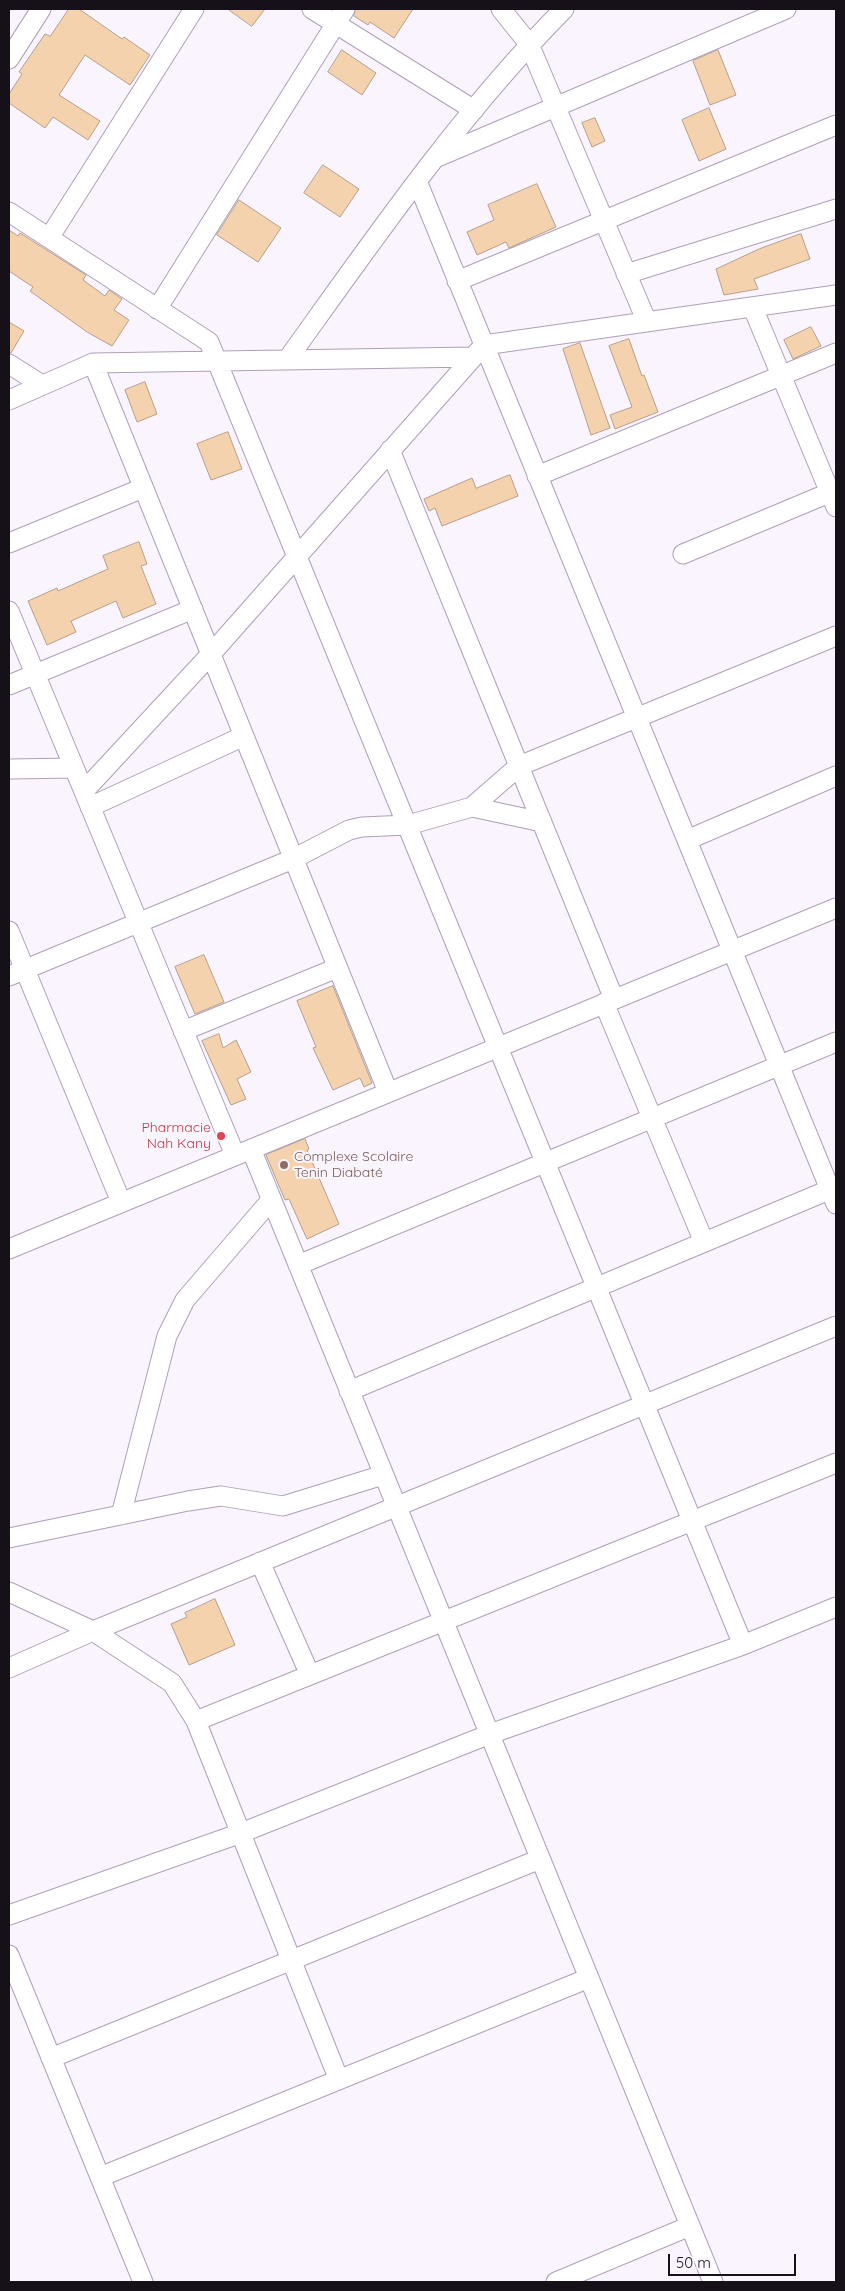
<!DOCTYPE html>
<meta charset="utf-8">
<style>
body{margin:0}
#map{position:relative;width:845px;height:2291px;overflow:hidden;background:#faf4ff;font-family:Quicksand,sans-serif}
canvas{display:block}
.frame{position:absolute;inset:0;border:10px solid #161019;pointer-events:none}
.scale{position:absolute;left:668px;top:2254px;width:128px;height:22px;box-sizing:border-box;border:2px solid #161019;border-top:0;padding-left:6px;font-size:15px;line-height:18px;white-space:nowrap;color:#161019;-webkit-text-stroke:4px #faf4ff;paint-order:stroke}
</style>
<div id="map">
<canvas width="845" height="2291"></canvas>
<div class="frame"></div>
<div class="scale">50 m</div>
</div>
<script>
const ctx = document.querySelector('canvas').getContext('2d');
ctx.lineJoin = 'round';
function fillPath(path, color) {
  ctx.fillStyle = color;
  ctx.fill(path, 'evenodd');
}
function trace(path, color, width, dash) {
  ctx.strokeStyle = color;
  ctx.lineWidth = width;
  ctx.lineCap = dash ? 'butt' : 'round';
  ctx.setLineDash(dash || []);
  ctx.stroke(path);
}
function label(font, color, halo, rows, align = 'center') {
  ctx.font = font + ' Quicksand,sans-serif';
  ctx.lineWidth = 4;
  ctx.setLineDash([]);
  ctx.textBaseline = 'middle';
  ctx.strokeStyle = halo;
  ctx.fillStyle = color;
  for (const [text, x, y, turn = 0] of rows) {
    ctx.save();
    ctx.translate(x, y);
    ctx.rotate((+turn || 0) * Math.PI / 180);
    ctx.textAlign = isNaN(turn) ? turn : align;
    if (halo) ctx.strokeText(text, 0, 0);
    ctx.fillText(text, 0, 0);
    ctx.restore();
  }
}
const building = new Path2D(`
 M69,9H79L122,39L124,37L150,55L130,85L85,55L59,95L100,121L88,140L53,117L45,128L9,103V94L22,74L19,72L45,34L50,36Z
 M228,9H265L252,26Z
 M356,9H413L394,38L370,22L368,25L354,16Z
 M342,50L376,73L362,95L328,72Z
 M718,50L736,95L710,105L693,61Z
 M709,108L726,149L699,161L682,120Z
 M595,118L605,141L592,147L582,123Z
 M323,165L359,189L340,217L304,193Z
 M537,184L556,227L509,248L506,242L477,255L467,232L494,220L488,205Z
 M239,200L281,228L258,262L217,235Z
 M9,230L18,236L20,233L86,275L83,280L105,296L109,290L122,299L114,310L129,320L112,346L87,332L30,291L33,287L9,271Z
 M801,234L810,259L754,279L758,289L724,295L716,269L759,249Z
 M9,322L24,331L11,353H9Z
 M811,327L821,346L793,359L784,340Z
 M629,339L642,376L644,375L658,412L615,429L610,415L632,407L609,346Z
 M580,343L610,428L591,435L563,349Z
 M145,382L157,414L137,422L125,390Z
 M228,432L242,469L211,480L197,444Z
 M510,475L518,496L442,526L435,508L429,511L424,499L472,478L476,488Z
 M139,542L147,564L141,566L156,604L123,618L116,601L71,621L76,632L47,645L28,601L57,588L58,591L108,569L103,556Z
 M204,955L224,1002L195,1014L175,967Z
 M333,986L372,1083L364,1087L360,1078L333,1090L313,1048L316,1047L297,1001Z
 M219,1034L223,1048L236,1040L251,1072L237,1079L246,1099L231,1105L202,1041Z
 M305,1139L309,1149L307,1150L339,1224L307,1239L289,1199L285,1200L266,1155Z
 M215,1599L235,1645L189,1665L171,1624L187,1617L185,1613Z`);
fillPath(building, '#f5d2ae');
trace(building, '#b59f89', 1);
const minor = new Path2D(`
 M312,9L474,110
 M501,9L529,44L647,322
 M9,59L41,9
 M435,158L786,9
 M417,181L836,1204
 M9,212L209,342L743,1645
 M49,238L194,9
 M626,274L836,209
 M457,281L836,125
 M753,308L836,507
 M157,309L345,9
 M287,360C374,239 459,115 564,9
 M93,363L388,1092
 M9,364L42,385
 M9,400L93,363L473,357
 M390,450L614,999
 M537,476L836,353
 M9,543L143,488
 M683,554L836,490
 M9,611L235,1155
 M9,685L193,609
 M9,769L74,768
 M84,791L211,654L484,345L836,295
 M90,807L244,736
 M472,807L542,822
 M687,840L836,776
 M9,931L121,1202
 M9,976L293,859L349,830L362,827L408,825L472,807L519,766L836,636
 M604,1003L704,1242
 M183,1031L337,968
 M251,1149L713,2282
 M9,1249L836,908
 M298,1265L836,1042
 M349,1391L836,1187
 M121,1515L167,1336L185,1300L271,1200
 M9,1538L188,1501L221,1496L283,1506L383,1475
 M260,1562L310,1675
 M9,1592L93,1631L172,1683L196,1721L339,2080
 M9,1668L93,1631L836,1326
 M196,1721L836,1463
 M9,1915L241,1833L490,1734L743,1645L836,1607
 M9,1955L143,2282
 M51,2058L540,1859
 M100,2177L589,1978
 M556,2282L690,2226`);
trace(minor, '#af9fb8', 21);
trace(minor, '#fff', 19);
for (const [x, y, r, color] of [
 [221,1136,5,"#e0444e"],
 [284,1165,5,"#8d6e63"]
]) {
  const dot = new Path2D();
  dot.arc(x, y, r, 0, 2 * Math.PI);
  ctx.fillStyle = color;
  ctx.fill(dot);
  trace(dot, '#faf4ff', 2);
}
label('14px', '#be3a42', '#faf4ff', [
 ["Pharmacie",211,1128],
 ["Nah Kany",211,1144]
], 'right');
label('14px', '#785e54', '#faf4ff', [
 ["Complexe Scolaire",294,1157],
 ["Tenin Diabaté",294,1173]
], 'left');
</script>
